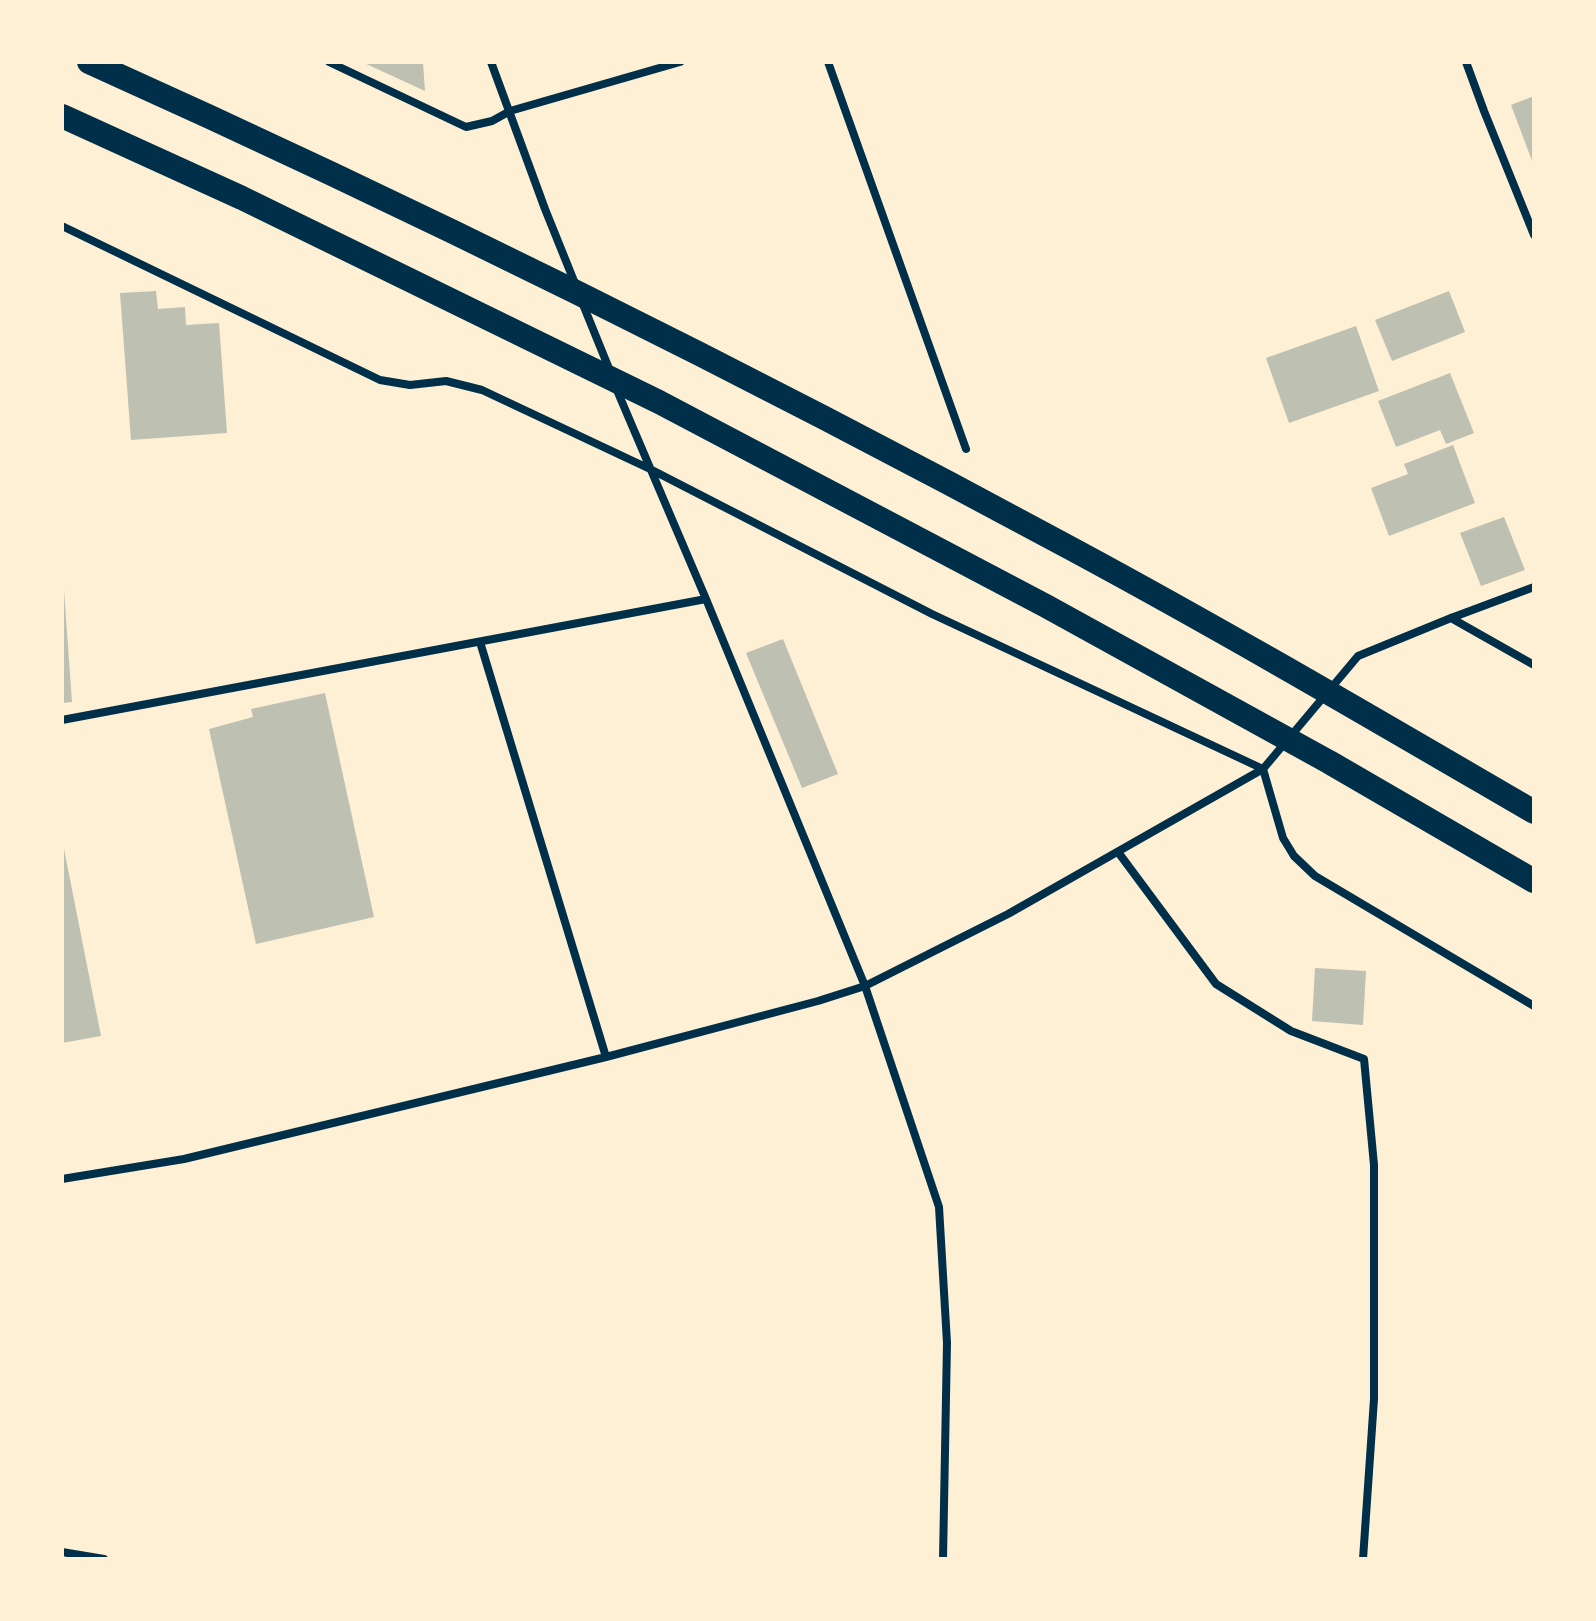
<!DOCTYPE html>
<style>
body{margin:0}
#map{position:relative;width:1596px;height:1621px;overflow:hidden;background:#fdf0d5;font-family:Rubik,sans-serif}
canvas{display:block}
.frame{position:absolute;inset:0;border:64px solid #fdf0d5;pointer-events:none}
</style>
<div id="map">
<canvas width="1596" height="1621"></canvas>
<div class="frame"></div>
</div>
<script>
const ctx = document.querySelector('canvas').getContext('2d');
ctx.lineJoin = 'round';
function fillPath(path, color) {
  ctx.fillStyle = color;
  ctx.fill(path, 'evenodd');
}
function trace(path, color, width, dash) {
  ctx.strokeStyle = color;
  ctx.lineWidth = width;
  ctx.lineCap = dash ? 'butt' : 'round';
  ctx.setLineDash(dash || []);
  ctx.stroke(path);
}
fillPath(new Path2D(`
 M362,62H423L425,91Z
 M1534,96V166L1511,105Z
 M156,291L158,309L185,307L186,325L219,323L227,433L131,440L120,293Z
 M1449,291L1465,332L1392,361L1375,320Z
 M1356,326L1379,391L1289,423L1266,358Z
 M1450,373L1474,433L1446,444L1440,430L1396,447L1378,401Z
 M1453,445L1475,503L1389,536L1371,488L1408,474L1404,464Z
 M1504,517L1525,570L1481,586L1460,533Z
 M62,590H64L72,702L62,703Z
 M783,639L838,774L802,788L746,653Z
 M325,693L374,917L256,944L209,729L253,717L251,709Z
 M63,844L101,1036L62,1043V845Z
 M1315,968L1366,971L1363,1025L1312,1021Z`), '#bec0b2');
trace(new Path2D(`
 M329,62L466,127L492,121L510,111L680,62
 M491,62L545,209L576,286
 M828,62L966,449
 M1466,62L1484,111L1534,235
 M62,226L380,380L410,385L446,381L482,390L650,469L932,614L1263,769L1283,838L1294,856L1315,876L1534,1006
 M582,302L610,371
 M616,388L706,599L865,986L939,1207L947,1343L943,1559
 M1451,618L1534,665
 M480,642L606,1057
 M62,720L706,599
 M1118,852L1216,984L1291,1031L1364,1059L1374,1165V1399L1363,1559
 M62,1179L184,1159L606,1057L818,1001L865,986L1008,914L1263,769L1358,656L1451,618L1534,587
 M62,1552L104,1559`), '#003049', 8);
trace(new Path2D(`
 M89,62C423,212 750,375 1072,549C1228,633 1381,723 1534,812
 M62,116L242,198L659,402L1046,606L1329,762L1534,881`), '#003049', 24);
</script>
